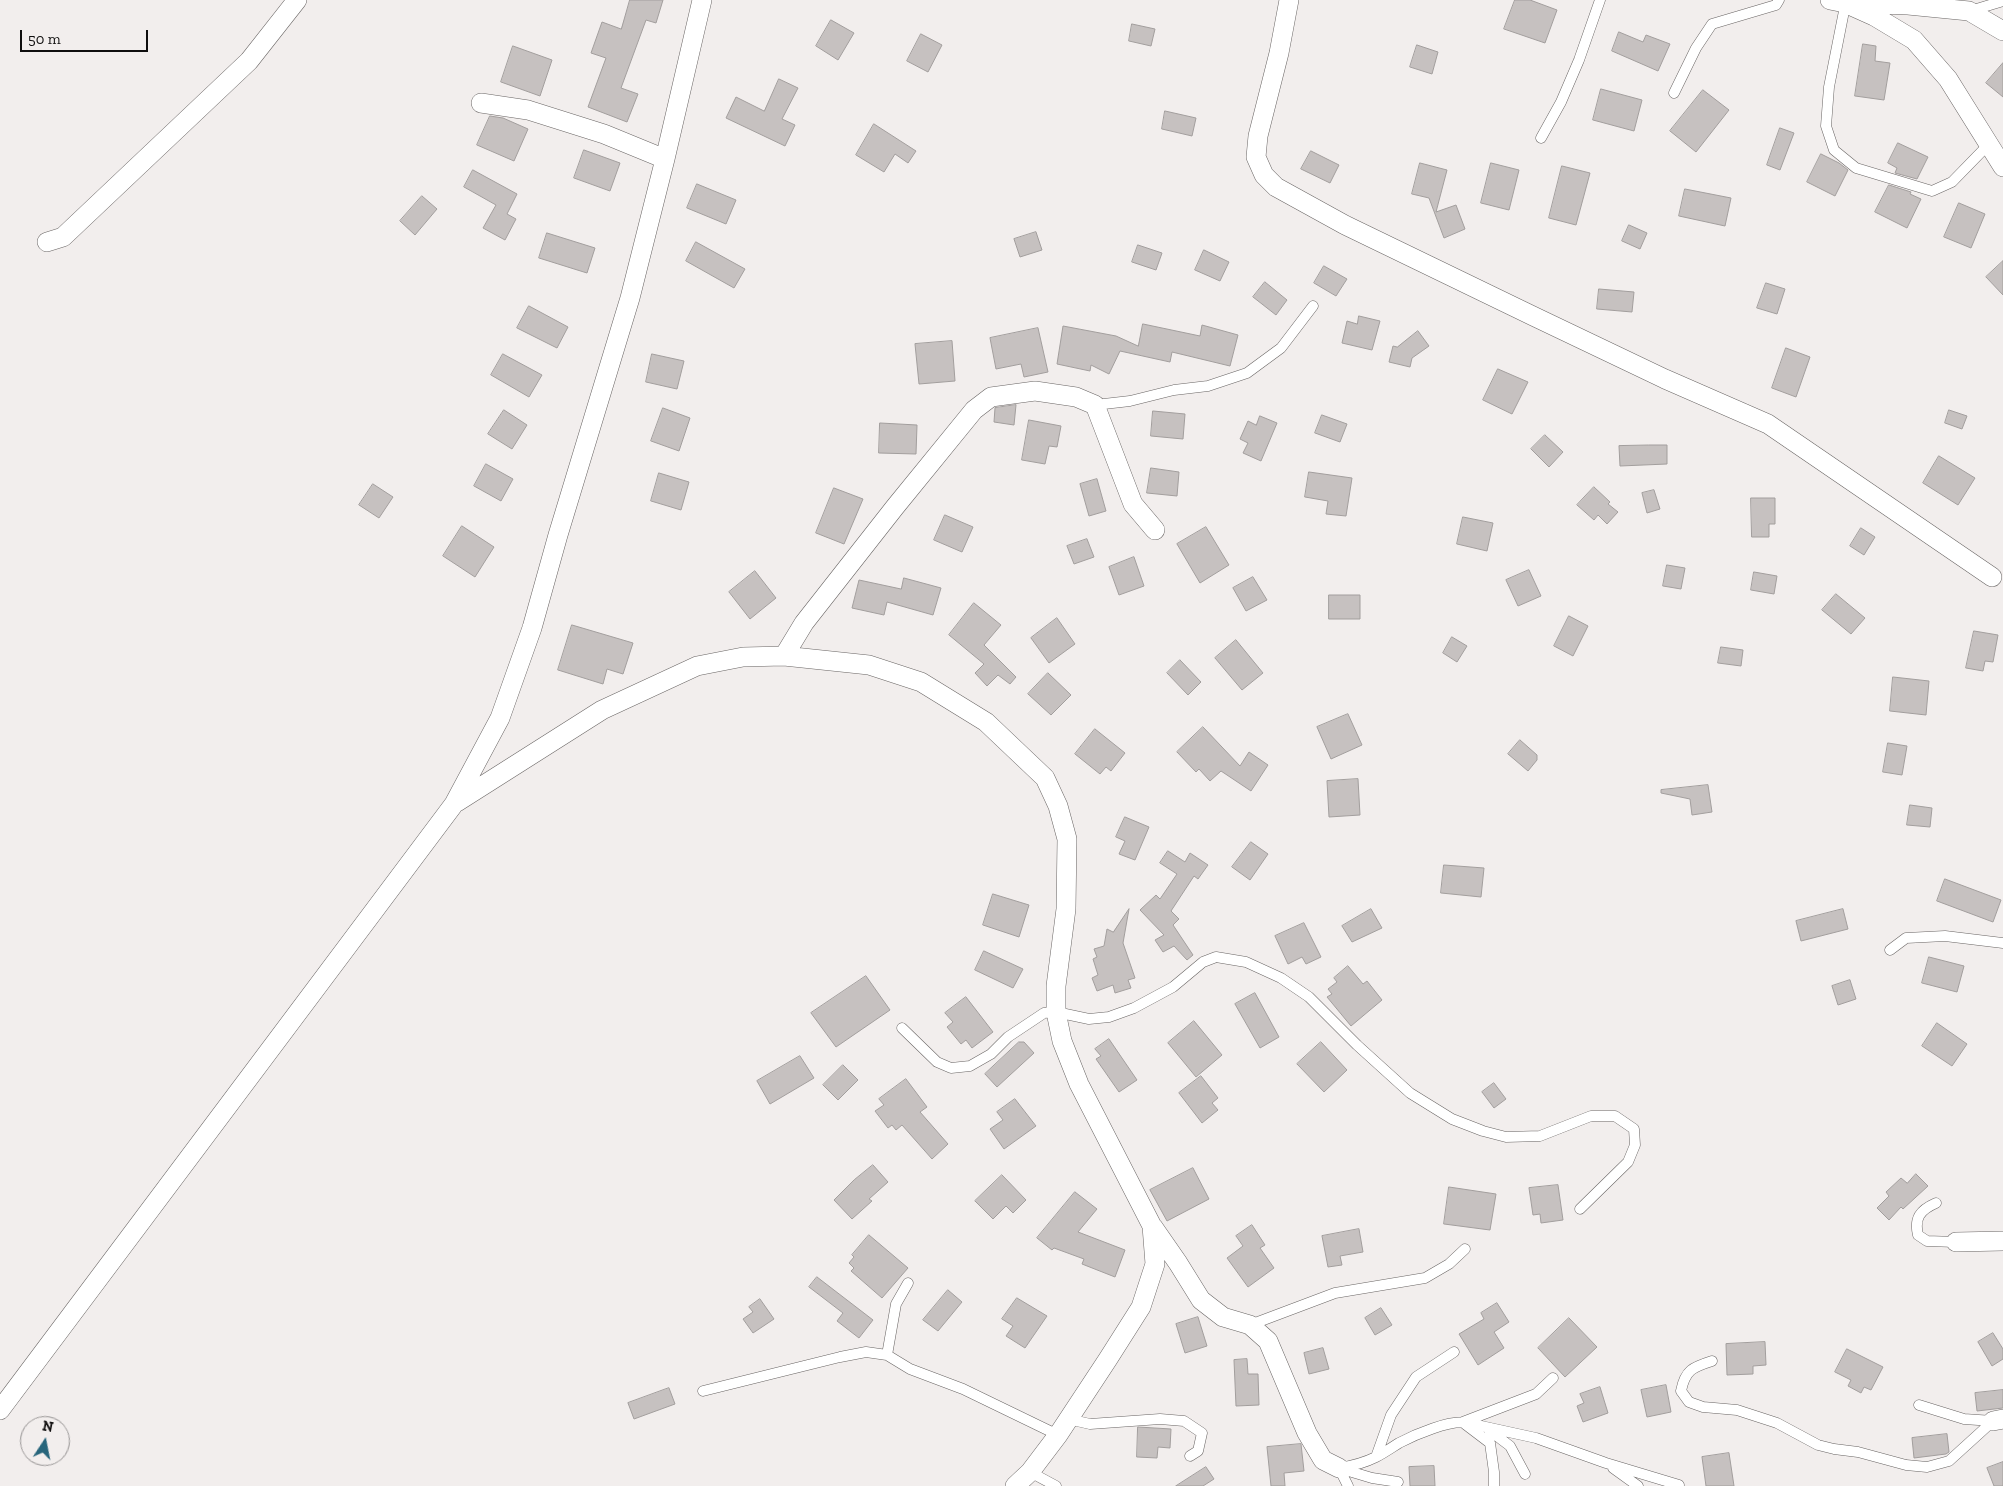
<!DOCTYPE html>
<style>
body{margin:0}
#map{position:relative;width:2003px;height:1486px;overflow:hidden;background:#f2eeed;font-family:"Zilla Slab",serif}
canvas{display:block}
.north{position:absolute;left:20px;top:1416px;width:50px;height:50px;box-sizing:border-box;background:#f2eeed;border:1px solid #979494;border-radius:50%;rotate:11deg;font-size:14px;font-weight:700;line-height:20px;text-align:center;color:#0f0e0e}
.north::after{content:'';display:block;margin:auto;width:18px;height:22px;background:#27657b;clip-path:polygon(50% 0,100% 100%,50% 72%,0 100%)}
.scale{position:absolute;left:20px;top:30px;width:128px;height:22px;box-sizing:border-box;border:2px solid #0f0e0e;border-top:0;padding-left:6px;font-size:15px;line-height:18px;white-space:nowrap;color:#0f0e0e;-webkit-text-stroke:4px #f2eeed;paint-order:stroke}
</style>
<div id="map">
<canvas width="2003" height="1486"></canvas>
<div class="north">N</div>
<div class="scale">50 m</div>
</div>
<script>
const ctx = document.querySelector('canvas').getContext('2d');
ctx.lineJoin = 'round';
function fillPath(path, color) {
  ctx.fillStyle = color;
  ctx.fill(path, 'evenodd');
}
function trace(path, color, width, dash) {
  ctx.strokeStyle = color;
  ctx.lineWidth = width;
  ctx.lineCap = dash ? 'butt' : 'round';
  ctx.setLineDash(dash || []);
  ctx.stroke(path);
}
const building = new Path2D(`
 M630,0H663L656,23L646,20L621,88L638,94L627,122L588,107L606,58L591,53L602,22L621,29Z
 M1515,0H1530L1557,10L1545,43L1504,29Z
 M831,20L854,33L838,60L816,46Z
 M1132,24L1155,29L1151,46L1129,41Z
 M1619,32L1643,42L1646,35L1670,44L1658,71L1612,51Z
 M921,34L942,45L928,72L907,61Z
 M1863,44L1876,46L1875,61L1890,63L1884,100L1855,96Z
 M1417,45L1438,52L1432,74L1410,67Z
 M513,46L552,60L540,96L501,82Z
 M2003,63V97L1986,83Z
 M779,79L798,88L782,119L795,125L785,146L726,118L736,97L764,111Z
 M1601,89L1642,100L1634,131L1593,120Z
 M1703,90L1729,110L1696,152L1670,131Z
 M1165,111L1196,118L1192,136L1162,129Z
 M490,116L503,118L528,129L514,161L477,145Z
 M874,124L916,151L908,163L895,154L884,172L856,155Z
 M1780,128L1794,133L1780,170L1767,165Z
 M1898,143L1928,157L1917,179L1895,173L1897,168L1888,163Z
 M584,150L620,163L610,191L574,178Z
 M1311,151L1339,165L1330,183L1301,169Z
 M1821,154L1839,163L1848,170L1835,196L1807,182Z
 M1420,163L1447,170L1436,212L1456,205L1465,229L1444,238L1429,198L1412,194Z
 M1491,163L1519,170L1509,210L1481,203Z
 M1562,166L1590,173L1576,225L1549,218Z
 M473,170L517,194L507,214L516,219L505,240L483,228L496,205L464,187Z
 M697,184L736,200L726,224L687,208Z
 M1889,185L1911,192L1910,194L1921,199L1907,228L1875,212Z
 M1685,189L1731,198L1725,226L1679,216Z
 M422,196L437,209L415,235L400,221Z
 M1959,203L1985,214L1971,248L1944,237Z
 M1629,225L1647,233L1640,249L1622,241Z
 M1036,232L1042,250L1020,257L1014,239Z
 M547,233L595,248L587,273L539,258Z
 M696,242L745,269L734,288L686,261Z
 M1138,245L1162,253L1156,270L1132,262Z
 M1204,250L1229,262L1220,281L1195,270Z
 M2003,261V295L1986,277Z
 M1324,266L1347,279L1336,296L1314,283Z
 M1265,282L1287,300L1276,315L1253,297Z
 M1766,283L1785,289L1777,314L1757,308Z
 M1599,289L1634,292L1632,312L1597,309Z
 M529,306L568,327L557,348L517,328Z
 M1359,316L1380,321L1372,350L1342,343L1347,321L1357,324Z
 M1143,324L1200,336L1202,325L1238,335L1230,366L1172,352L1170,362L1120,351L1109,374L1091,365L1090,371L1057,364L1063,326L1116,336L1138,346Z
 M1038,328L1048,372L1024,377L1021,364L996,369L990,338Z
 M1418,331L1429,346L1412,358L1410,367L1389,362L1393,346L1397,347Z
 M952,341L955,381L919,384L915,344Z
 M1786,348L1810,357L1796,397L1772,388Z
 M503,354L542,375L529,397L491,375Z
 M652,354L684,361L677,389L646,382Z
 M1498,369L1528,382L1512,414L1483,400Z
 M1016,405L1014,425L994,422L995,408Z
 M663,408L690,418L679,451L651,441Z
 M504,410L527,425L512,449L488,434Z
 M1949,410L1967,416L1962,429L1945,423Z
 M1153,411L1185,414L1183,439L1151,436Z
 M1322,415L1347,424L1340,442L1315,433Z
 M1260,416L1277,423L1261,461L1243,453L1248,443L1240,439L1248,421L1256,425Z
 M1029,420L1061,426L1057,447L1049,446L1045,464L1022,460Z
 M880,423L917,425L916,454L879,453Z
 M1545,435L1563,452L1549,467L1531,449Z
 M1649,445H1667V464L1620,466L1619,446Z
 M1939,456L1975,478L1958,505L1923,483Z
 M486,464L513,479L501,501L474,486Z
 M1151,468L1179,472L1177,496L1147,493Z
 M1309,472L1352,478L1346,516L1326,514L1328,501L1305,497Z
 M659,473L689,482L681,510L651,501Z
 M1097,479L1106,511L1089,516L1080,484Z
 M373,484L393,497L379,518L359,505Z
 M1594,487L1610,502L1608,504L1618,512L1607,524L1598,515L1594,520L1577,505Z
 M834,488L863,499L844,544L816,533Z
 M1654,490L1660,509L1647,513L1642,493Z
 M1751,498H1775V524H1769V537H1752Z
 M945,515L973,527L962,552L934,540Z
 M1463,517L1493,523L1487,551L1457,544Z
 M462,526L494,547L475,577L443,556Z
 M1206,527L1229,565L1200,583L1177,544Z
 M1861,528L1875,537L1864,555L1850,546Z
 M1087,539L1094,557L1074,564L1067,546Z
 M1134,557L1144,586L1119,595L1109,567Z
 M1667,565L1685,568L1681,589L1663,586Z
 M1529,570L1541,596L1518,606L1506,580Z
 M755,571L776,598L750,619L729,592Z
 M1754,572L1777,576L1774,594L1751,590Z
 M1253,577L1267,600L1246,611L1233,588Z
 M904,578L941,588L933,615L887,602L884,615L852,608L859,580L901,589Z
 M1836,594L1865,618L1851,634L1822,610Z
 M1329,595H1360V619H1329Z
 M974,603L1001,625L984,645L1016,677L1010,684L998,675L987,686L975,673L984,664L949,635Z
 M1569,616L1588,626L1573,656L1554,646Z
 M1057,618L1075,644L1049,663L1031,638Z
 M572,625L633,643L623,674L607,669L603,684L558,670Z
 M1974,631L1998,635L1993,662L1985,661L1983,671L1966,668Z
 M1452,637L1467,646L1457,662L1443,653Z
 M1236,640L1263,673L1242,690L1215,658Z
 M1721,647L1743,650L1741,666L1718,663Z
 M1180,660L1201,682L1188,695L1167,673Z
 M1048,673L1071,695L1051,715L1028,694Z
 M1893,677L1929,681L1926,715L1890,711Z
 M1348,714L1362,745L1331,759L1317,727Z
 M1203,727L1240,766L1249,752L1268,765L1251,791L1221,771L1210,781L1199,769L1196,772L1177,752Z
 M1095,729L1125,753L1111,771L1106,767L1100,774L1075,754Z
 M1520,740L1537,755V760L1528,771L1508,754Z
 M1888,743L1907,746L1902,775L1883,772Z
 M1358,779L1360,815L1329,817L1327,781Z
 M1708,785L1712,812L1692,815L1690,799L1661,793V790Z
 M1910,805L1932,808L1930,827L1907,825Z
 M1125,817L1149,827L1135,860L1119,854L1125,841L1116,837Z
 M1251,842L1268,854L1250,880L1232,867Z
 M1168,851L1185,862L1190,853L1208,865L1198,879L1194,876L1171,911L1179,919L1173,925L1193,955L1187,960L1174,946L1163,952L1155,940L1164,935L1140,910L1156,895L1160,899L1177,874L1160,863Z
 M1444,865L1484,868L1481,897L1441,893Z
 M1945,879L2001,900L1993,922L1937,901Z
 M993,894L1029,905L1019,937L983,925Z
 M1129,909L1123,943L1135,978L1128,980L1131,988L1115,993L1113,985L1097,991L1092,978L1098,975L1093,959L1097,957L1094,949L1104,946L1107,929L1113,932Z
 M1371,909L1382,928L1352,942L1342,926Z
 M1843,909L1848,929L1801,941L1796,921Z
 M1304,923L1321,957L1306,964L1302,957L1288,964L1275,936Z
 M984,951L1023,969L1013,988L975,970Z
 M1929,957L1964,966L1957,992L1922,983Z
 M1348,966L1363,984L1367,981L1382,1000L1351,1026L1327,997L1332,994L1328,989L1337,982L1334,978Z
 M866,976L890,1010L836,1047L811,1013Z
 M1850,980L1856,999L1838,1005L1832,986Z
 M1255,993L1279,1037L1260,1048L1235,1004Z
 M966,997L993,1032L972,1048L966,1040L961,1044L947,1027L953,1022L945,1013Z
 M1194,1021L1222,1055L1196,1077L1168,1043Z
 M1937,1023L1967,1044L1952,1066L1922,1046Z
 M1109,1039L1137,1080L1119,1092L1096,1059L1101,1056L1095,1049Z
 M1019,1042H1024L1034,1053L997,1087L985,1074Z
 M1321,1042L1347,1070L1324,1092L1297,1064Z
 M800,1056L814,1078L770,1104L757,1081Z
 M843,1065L858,1080L838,1100L823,1085Z
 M1201,1076L1218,1098L1212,1103L1218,1110L1202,1123L1179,1093Z
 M906,1079L927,1107L920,1112L948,1144L932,1159L902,1125L896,1130L892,1125L888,1128L875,1111L884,1105L879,1099Z
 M1494,1083L1506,1099L1494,1108L1482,1092Z
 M1015,1099L1036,1126L1004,1149L990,1129L1003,1120L997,1112Z
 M873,1165L888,1182L869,1199L872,1201L852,1219L834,1200L854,1180Z
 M1193,1168L1209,1199L1167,1221L1150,1190Z
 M1916,1174L1928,1186L1903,1209L1901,1207L1889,1220L1877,1208L1889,1196L1886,1192L1901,1178L1907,1183Z
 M1002,1175L1026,1200L1013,1213L1006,1206L993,1219L975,1201Z
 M1558,1185L1563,1220L1541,1223L1540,1214L1533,1215L1529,1188Z
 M1449,1187L1496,1194L1490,1230L1444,1224Z
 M1075,1192L1097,1209L1078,1232L1125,1250L1115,1277L1082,1264L1084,1259L1054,1248L1052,1250L1037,1238Z
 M1252,1225L1265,1245L1260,1248L1274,1268L1248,1287L1227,1258L1243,1246L1236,1236Z
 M1359,1229L1363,1252L1340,1256L1342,1265L1328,1267L1322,1236Z
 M869,1235L908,1268L882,1298L851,1271L854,1268L849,1263L854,1257L852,1255Z
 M817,1277L873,1320L859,1338L837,1321L843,1313L809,1287Z
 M948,1290L962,1302L938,1331L923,1320Z
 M1017,1298L1047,1316L1025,1348L1006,1336L1013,1326L1002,1319Z
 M760,1299L774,1319L753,1333L743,1319L753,1312L749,1307Z
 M1497,1303L1509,1322L1494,1332L1504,1348L1478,1365L1459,1334L1484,1319L1481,1313Z
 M1381,1308L1392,1325L1375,1335L1365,1318Z
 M1198,1317L1207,1346L1185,1353L1176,1324Z
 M1569,1318L1597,1347L1565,1377L1538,1348Z
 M1993,1333L2003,1349V1359L1992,1366L1978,1342Z
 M1765,1342L1766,1365L1753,1366V1374L1727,1375L1726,1344Z
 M1323,1348L1329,1369L1309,1374L1304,1353Z
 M1847,1349L1883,1367L1871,1390L1864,1387L1861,1393L1848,1386L1851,1380L1835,1372Z
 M1247,1359L1248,1374H1258L1259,1405L1236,1406L1234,1360Z
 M1666,1385L1671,1412L1647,1417L1641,1390Z
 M1600,1387L1608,1413L1583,1422L1577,1406L1584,1403L1580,1394Z
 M669,1388L675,1404L634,1419L628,1403Z
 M2003,1390V1408L1977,1411L1975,1393Z
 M1138,1427L1171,1429L1170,1448L1158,1447L1157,1458L1137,1457Z
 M1947,1434L1949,1452L1946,1454L1914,1458L1912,1438Z
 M1301,1444L1304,1471L1284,1473L1285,1486H1271L1267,1447Z
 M1729,1453L1734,1486H1706L1702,1457Z
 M2003,1462V1486H1994L1987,1468Z
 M1434,1466L1435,1486H1410L1409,1467Z
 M1206,1467L1214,1479L1203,1486H1176Z`);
fillPath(building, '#c6c1c0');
trace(building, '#a29e9d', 1);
const lane = new Path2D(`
 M1846,1L1829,87L1826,126L1834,150L1856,168L1932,191L1952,182L1989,144
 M1970,11L2003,1
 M1674,93L1696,48L1712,24L1776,5L1779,0
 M1541,138L1561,102L1579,60L1600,0
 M1095,405L1130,401L1174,390L1208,386L1247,373L1281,348L1313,306
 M1890,950L1906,938L1945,936L2003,943
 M902,1028L937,1062L951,1068L970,1066L991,1054L1008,1037L1044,1013L1056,1012L1089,1019L1109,1017L1134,1008L1173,987L1203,962L1216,957L1246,962L1281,978L1309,997L1357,1045L1410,1093L1452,1119L1483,1131L1506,1137L1540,1136L1591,1116H1615L1634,1129L1635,1145L1628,1162L1580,1209
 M1936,1203C1920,1210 1914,1218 1918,1235L1927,1241L1956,1242
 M908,1283L896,1304L887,1355L910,1369L963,1389L1058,1435
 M1250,1325L1335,1293L1425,1278L1449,1264L1465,1249
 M1712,1361C1693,1367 1685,1370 1681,1391L1689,1402L1703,1407L1737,1410L1777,1423L1818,1445L1834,1449L1858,1452L1906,1465L1927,1467L1949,1461L1993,1421
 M1553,1378L1536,1394L1463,1422L1536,1438L1606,1463L1679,1485
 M703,1391L840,1357L866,1352L887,1355
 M1919,1405L1964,1419L1993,1421
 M1068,1419L1090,1424L1160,1419L1184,1421L1202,1433L1198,1451L1190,1456
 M1465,1424L1490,1443L1494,1472V1486
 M1489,1430L1510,1446L1525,1474
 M1376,1457L1391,1415L1416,1377L1454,1352
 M1339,1468C1352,1466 1364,1463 1376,1457C1384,1453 1391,1448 1399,1443C1414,1435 1451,1419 1468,1423
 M1339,1468L1348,1486
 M1613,1468L1638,1486
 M1342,1469L1372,1478L1398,1482
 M1030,1472L1056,1486`);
const street = new Path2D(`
 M1289,0L1279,53L1258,136L1256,157L1264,175L1276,187L1345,225L1533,316L1665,379L1768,424L1992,577
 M1830,0L1845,3L1874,16L1914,40L1948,79L2003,167
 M1854,3L1908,5L1969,11L2003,31
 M481,103L528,110L604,134L665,159
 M47,242L63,237L249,61L297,0
 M784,656L804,623L895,507L974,410L991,397L1035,391L1076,397L1095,405L1133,504L1155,530
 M457,802L602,710L697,666L743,657L784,656L869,665L921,682L986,722L1045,778L1058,806L1067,839L1066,909L1056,986V1012L1062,1041L1079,1084L1152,1226L1155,1264L1141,1307L1108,1359L1058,1435L1030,1472L1015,1486
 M1153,1227L1178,1263L1201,1300L1223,1317L1250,1325L1268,1341L1307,1433L1323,1460L1339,1468
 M1956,1242L2003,1241
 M0,1410L454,804L500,718L532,628L558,535L630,298L665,159L702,0
 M1993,1421L2003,1419`);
trace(lane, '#696564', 11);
trace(street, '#696564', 20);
trace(lane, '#fff', 10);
trace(street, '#fff', 19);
</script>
